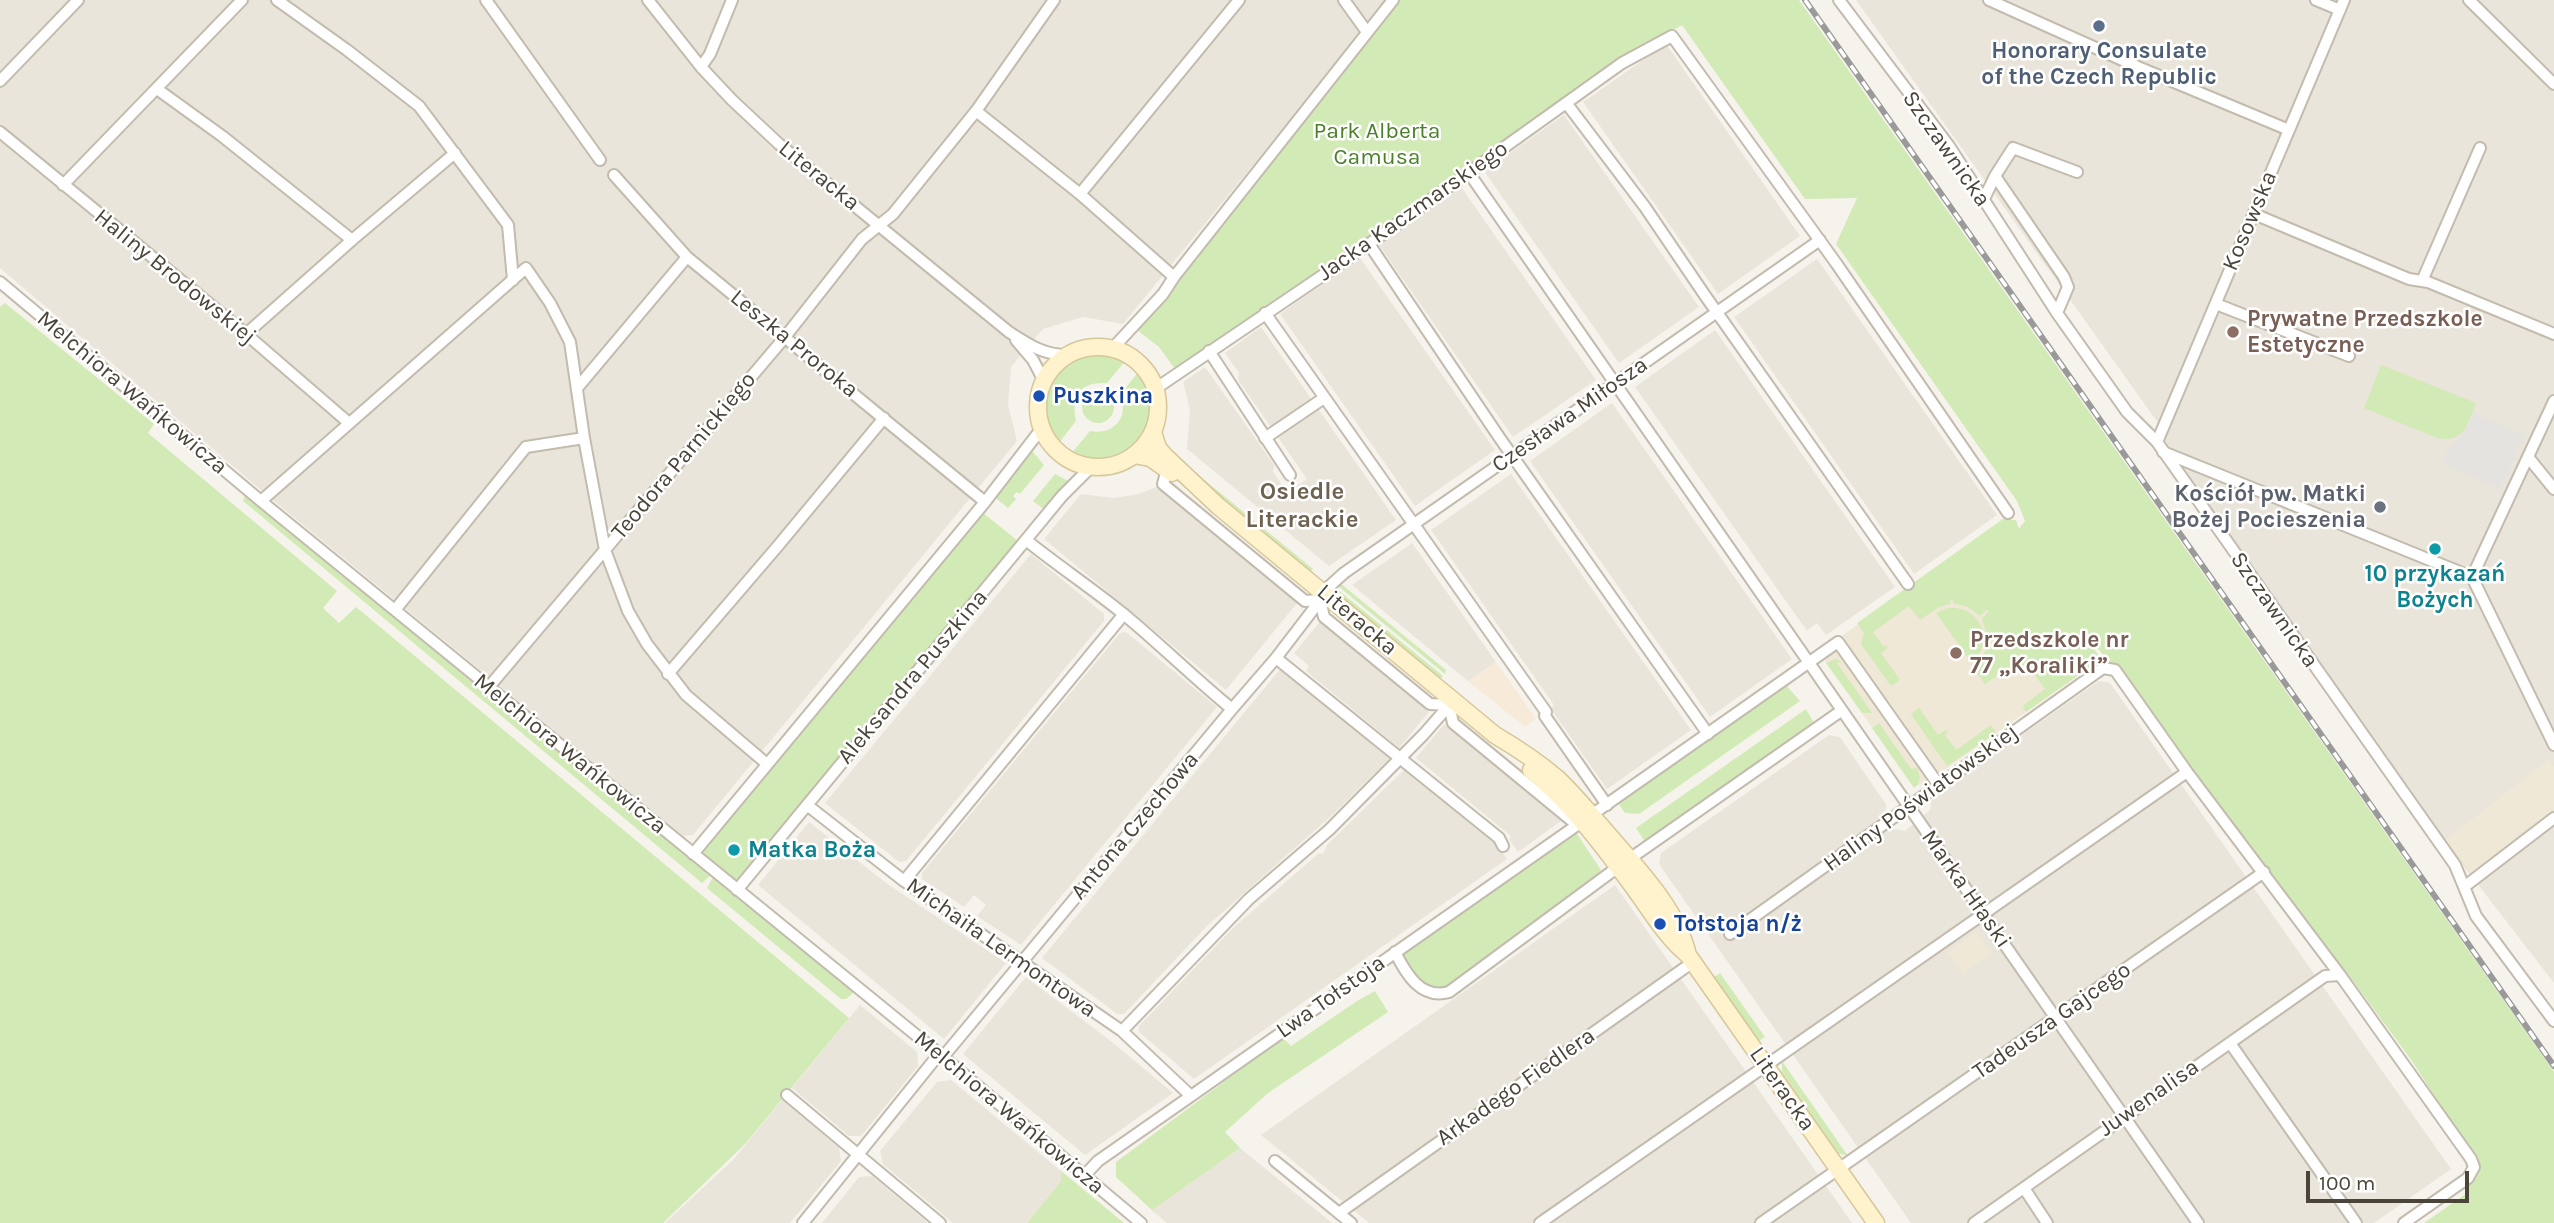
<!DOCTYPE html>
<meta charset="utf-8">
<style>
body{margin:0}
#map{position:relative;width:2554px;height:1223px;overflow:hidden;background:#f6f3ec;font-family:Karla,sans-serif}
canvas{display:block}
.scale{position:absolute;left:2306px;top:1171px;width:163px;height:32px;box-sizing:border-box;border:4px solid #4b4439;border-top:0;padding-left:9px;font-size:21px;line-height:24px;white-space:nowrap;color:#4b4439;-webkit-text-stroke:5px #fff;paint-order:stroke}
</style>
<div id="map">
<canvas width="2554" height="1223"></canvas>
<div class="scale">100 m</div>
</div>
<script>
const ctx = document.querySelector('canvas').getContext('2d');
ctx.lineJoin = 'round';
function fillPath(path, color) {
  ctx.fillStyle = color;
  ctx.fill(path, 'evenodd');
}
function trace(path, color, width, dash) {
  ctx.strokeStyle = color;
  ctx.lineWidth = width;
  ctx.lineCap = dash ? 'butt' : 'round';
  ctx.setLineDash(dash || []);
  ctx.stroke(path);
}
function label(font, color, halo, rows, align = 'center') {
  ctx.font = font + ' Karla,sans-serif';
  ctx.lineWidth = 5;
  ctx.setLineDash([]);
  ctx.textBaseline = 'middle';
  ctx.strokeStyle = halo;
  ctx.fillStyle = color;
  for (const [text, x, y, turn = 0] of rows) {
    ctx.save();
    ctx.translate(x, y);
    ctx.rotate((+turn || 0) * Math.PI / 180);
    ctx.textAlign = isNaN(turn) ? turn : align;
    if (halo) ctx.strokeText(text, 0, 0);
    ctx.fillText(text, 0, 0);
    ctx.restore();
  }
}
fillPath(new Path2D(`
 M0,0H1388L1123,324L1083,317L1043,329L1011,367L1008,405L1017,441L693,835L683,836L274,501L0,268Z
 M1856,0H2554V983L2435,829L2168,457L2161,427Z
 M1666,44L1800,236L1718,294L1583,102Z
 M1564,115L1699,307L1619,363L1484,171Z
 M1461,187L1596,380L1513,437L1379,245Z
 M1360,258L1495,450L1415,506L1280,314Z
 M1817,259L1997,515L1914,574L1734,317Z
 M1261,327L1396,520L1329,566L1187,449L1190,410L1183,382L1205,367L1274,465L1273,472L1287,492L1307,479L1238,380L1239,373L1225,353Z
 M1715,330L1895,587L1826,635L1817,623L1807,631L1635,387Z
 M1612,403L1792,659L1710,717L1530,461Z
 M1511,474L1691,730L1607,789L1551,709L1554,705L1431,530Z
 M1156,487L1297,603L1226,690L1044,539L1081,494L1114,498L1139,494Z
 M1412,543L1496,662L1468,681L1352,585Z
 M1031,554L1104,614V621L906,861L899,862L825,803Z
 M1320,622L1429,712L1399,748L1306,671L1309,666L1294,653Z
 M1126,632L1217,707L1021,945L977,916L986,905L974,895L964,907L922,879V873L1120,633Z
 M1281,668L1390,758L1331,816L1206,927L1124,1014H1117L1042,958Z
 M2099,681L2110,683L2451,1169L2374,1223H1911L1659,864L1661,853L1829,735L1840,737L1863,771L1886,804L1885,815L1894,829L1905,831L1930,810L1932,798Z
 M1444,724L1561,821L1518,852L1509,839L1511,836L1416,758Z
 M1407,767L1491,836L1507,859L1194,1079L1139,1032V1026L1233,928L1319,853L1323,854L1327,845Z
 M809,822L886,883L1006,963L944,1039L758,885Z
 M1615,885L1852,1223H1369L1261,1135Z
 M1026,977L1112,1042L1173,1093L1085,1155L963,1054Z
 M860,1005L917,1052L918,1066L861,1136H849L792,1088Z
 M951,1080L1061,1171V1181L1027,1223H953L883,1164L880,1151L937,1082Z
 M782,1100L839,1148L841,1161L790,1223H665L734,1159Z
 M1240,1148L1332,1223H1167L1151,1210Z
 M872,1176L928,1223H822L859,1177Z`), '#eae5da');
fillPath(new Path2D(`
 M1496,662L1536,719L1525,727L1468,681Z`), '#f7ead8');
fillPath(new Path2D(`
 M2002,523L2093,655L2091,666L1923,785L1911,783L1819,652Z
 M2550,759L2554,768V810L2533,827H2529L2472,874L2445,840Z
 M1976,932L1991,954L1963,973L1948,952Z`), '#efe8d6');
fillPath(new Path2D(`
 M1401,0H1799L2554,1072V1223H2424L2467,1193L2464,1187L2474,1178L2476,1161L2412,1061L2356,985L2144,705L2088,636L2087,639L2101,659L2098,665L2096,663L2026,712L2023,708L2024,705L2045,689L2026,663L2001,680L2004,676L2000,670L1996,673L1998,675L1985,684L1973,667L1983,656L1988,642L2001,645L2003,650L2018,639L2015,637L2006,643L1999,641V636L1997,641L1988,639L1982,619L1989,611L1986,610L1980,616L1968,607L1953,603V600L1951,599L1950,604L1939,607L1920,620L1909,606L1873,632L1884,647L1886,645L1888,648L1881,653L1900,680L1891,686L1861,644L1864,633L1857,623L2003,519L2016,520L2019,529L2025,521L2017,501L1836,244L1857,198L1805,199L1682,25L1598,75L1476,159L1477,162L1175,369L1159,347L1137,330L1156,310Z
 M5,303L154,424L148,433L337,591L323,608L339,623L356,607L849,1018L746,1143L663,1223H0V307Z
 M1106,353L1126,360L1107,383C1079,382 1071,395 1076,421L1058,444C1024,404 1056,350 1106,353Z
 M2381,365L2476,403C2467,425 2465,443 2437,438L2364,408Z
 M1139,371C1179,421 1128,479 1071,454L1090,431C1114,436 1130,416 1120,395Z
 M1082 407a16 16 0 1 1 32 0a16 16 0 1 1-32 0Z
 M1032,451L1044,465L1020,494L1017,492L1013,496L1016,499L1008,508L997,499L996,495Z
 M1174,455L1313,569L1310,573L1205,487Z
 M1055,474L1070,482L1046,511L1033,501Z
 M245,494L711,875L702,883L243,501Z
 M982,512L1018,541L741,879L733,880L703,856L704,849Z
 M1340,583L1446,670L1445,674L1338,586Z
 M1337,589L1443,676L1439,680L1339,597Z
 M1947,608C1980,604 1996,642 1972,663L1936,613Z
 M1836,659L1842,662L1837,663L1872,713H1862L1826,663Z
 M1786,685L1800,701L1639,814L1625,813L1618,803Z
 M1919,708L1938,735L1946,730L1948,732L1945,735L1956,750L1991,725L1996,733L1947,766L1911,714Z
 M1806,709L1814,723L1645,842L1636,828Z
 M1879,723L1911,769L1917,768L1920,777L1918,785L1914,788L1872,728Z
 M1575,831L1601,870L1592,881L1561,905L1443,989L1423,984L1402,960L1403,953Z
 M713,877L854,992L846,999H841L707,888Z
 M1720,973L1765,1037L1758,1041L1713,978Z
 M1375,991L1388,1012L1268,1093L1225,1132L1240,1148L1152,1210L1116,1177V1162L1283,1038L1291,1046L1357,1001Z
 M1782,1061L1848,1156L1838,1153L1782,1072Z
 M1061,1171L1124,1223H1027L1061,1181Z`), '#d2eab5');
fillPath(new Path2D(`
 M2473,413L2525,435L2500,489L2443,463L2446,454L2466,429Z`), '#e5e3e0');
const street = new Path2D(`
 M277,0L347,50L419,106L508,225L513,280
 M486,0L600,160
 M648,0L701,67L732,100L779,144L1009,332C1029,345 1044,355 1068,355
 M1344,0L1367,32
 M1839,0L1949,146L2057,313L2127,412L2157,442L2455,865L2476,916L2554,1021
 M1989,0L2138,67L2289,130
 M2316,0L2340,10
 M2469,0L2554,84
 M701,67L710,54L732,0
 M0,81L78,0
 M157,89L222,136L352,240
 M1567,104L1645,207L1704,294L1908,584
 M976,111L1080,194L1174,277
 M0,132L246,334L349,423
 M1469,173L2198,1223
 M614,175L687,257L985,502
 M1995,176L2064,277L2068,287L2057,313
 M63,185L242,0
 M1080,194L1239,0
 M1983,201L1995,176L2013,148L2077,172
 M2254,214L2409,279L2428,282L2554,334
 M1369,244L1499,437L1708,734
 M2422,281L2480,148
 M0,282L261,501L943,1057L1141,1223
 M2216,304L2349,356
 M1265,313L1546,712L1545,716L1607,805
 M246,334L352,240L455,153
 M1016,340L1033,360L1044,381
 M1112,349L1163,294L1174,277L1393,0
 M1209,351L1290,475
 M578,387L687,257
 M1155,389L1369,244L1622,63L1672,36L1836,263L2008,513
 M1265,438L1324,398
 M2157,442L2344,0
 M2163,452L2472,577
 M2528,457L2554,489
 M1167,469L1163,484L1305,601L1320,600L1324,617L1430,704L1449,705L1453,723L1577,825
 M261,501L526,268L550,303L570,342L584,438L605,550L628,611L647,644L686,695L767,764
 M1026,540C1057,565 1090,587 1121,612C1159,643 1194,678 1232,709
 M2472,577L2554,401
 M2472,577L2554,745
 M1323,592L1344,573L1820,240
 M395,610L526,447L584,438
 M1276,658L1499,838L1503,846
 M668,674L777,547L884,418
 M488,688L785,337L862,239L893,214L976,111L1054,0
 M807,805L904,881L1122,1031L1191,1096
 M693,854L985,502L1042,428
 M904,881L1124,614
 M2464,887L2554,818
 M737,890L1062,496L1091,467
 M1730,934L2103,668L2115,670L2187,772L2340,975
 M1395,952C1406,974 1421,1000 1449,992L1618,867L1841,711
 M1122,1031L1249,899L1329,830L1424,734L1452,702
 M2230,1043L2356,1223
 M943,1057L1232,709L1276,658L1325,594
 M787,1095L940,1223
 M1275,1161L1351,1223
 M1084,1176L1098,1161L1191,1096L1838,642L1938,784
 M2024,1188L2047,1223
 M1339,1213L1693,962
 M803,1223L939,1054
 M1540,1223L2187,772
 M1761,1223L2264,872
 M1974,1223L2325,976L2340,975L2471,1159L2474,1167L2468,1178L2404,1223`);
const secondary = new Path2D(`
 M1038 407a60 60 0 1 1 120 0a60 60 0 1 1-120 0Z
 M1153,432L1158,448L1166,457L1218,506L1495,735C1517,748 1538,762 1557,778C1573,793 1587,810 1601,826C1633,864 1676,905 1688,955
 M1134,455L1150,458L1172,473
 M1531,770C1571,803 1603,846 1634,888C1651,911 1665,936 1688,955L1876,1223`);
trace(street, '#c2bbae', 14);
trace(secondary, '#d6c79b', 19);
trace(street, '#fff', 10);
trace(secondary, '#fff3cd', 16);
const rail = new Path2D(`
 M1805,0L2554,1066`);
trace(rail, '#9a9a9a', 6);
trace(rail, '#fff', 3.5, [10]);
for (const [x, y, r, color] of [
 [2099,26,7,"#5c6f8a"],
 [2233,332,7,"#8d6e63"],
 [1039,396,7,"#1a4fb4"],
 [2380,507,7,"#6b7280"],
 [2435,549,7,"#0f9aa8"],
 [1956,653,7,"#8d6e63"],
 [734,850,7,"#0f9aa8"],
 [1660,924,7,"#1a4fb4"]
]) {
  const dot = new Path2D();
  dot.arc(x, y, r, 0, 2 * Math.PI);
  ctx.fillStyle = color;
  ctx.fill(dot);
  trace(dot, '#fff', 2.5);
}
label('bold 23px', '#4e5e75', '#fff', [
 ["Honorary Consulate",2099,51],
 ["of the Czech Republic",2099,77]
]);
label('23px', '#4a7f2a', '#fff', [
 ["Park Alberta",1377,131],
 ["Camusa",1377,157]
]);
label('23px', '#4b4439', '#fff', [
 ["Szczawnicka",1946,149,55],
 ["Literacka",819,176,39],
 ["Jacka Kaczmarskiego",1413,211,-35],
 ["Kosowska",2250,221,-67],
 ["Haliny Brodowskiej",175,277,39],
 ["Leszka Proroka",794,344,39],
 ["Melchiora Wańkowicza",132,393,40],
 ["Czesława Miłosza",1570,415,-35],
 ["Teodora Parnickiego",684,456,-50],
 ["Szczawnicka",2274,610,55],
 ["Literacka",1357,620,40],
 ["Aleksandra Puszkina",913,677,-50],
 ["Melchiora Wańkowicza",570,754,39],
 ["Haliny Poświatowskiej",1921,798,-36],
 ["Antona Czechowa",1135,826,-50],
 ["Marka Hłaski",1966,889,55],
 ["Michaiła Lermontowa",1001,948,35],
 ["Lwa Tołstoja",1331,997,-35],
 ["Tadeusza Gajcego",2052,1021,-35],
 ["Arkadego Fiedlera",1516,1087,-35],
 ["Literacka",1782,1089,55],
 ["Juwenalisa",2149,1098,-35],
 ["Melchiora Wańkowicza",1009,1113,40]
]);
label('bold 23px', '#785e54', '#fff', [
 ["Prywatne Przedszkole",2247,319],
 ["Estetyczne",2247,345],
 ["Przedszkole nr",1970,640],
 ["77 „Koraliki”",1970,666]
], 'left');
label('bold 23px', '#164399', '#fff', [
 ["Puszkina",1053,396],
 ["Tołstoja n/ż",1674,924]
], 'left');
label('bold 23px', '#5b616d', '#fff', [
 ["Kościół pw. Matki",2366,494],
 ["Bożej Pocieszenia",2366,520]
], 'right');
label('bold 23px', '#0d838f', '#fff', [
 ["10 przykazań",2435,574],
 ["Bożych",2435,600],
 ["Matka Boża",748,850,"left"]
]);
label('bold 24px', '#6e6250', '#fff', [
 ["Osiedle",1302,492],
 ["Literackie",1302,520]
]);
</script>
